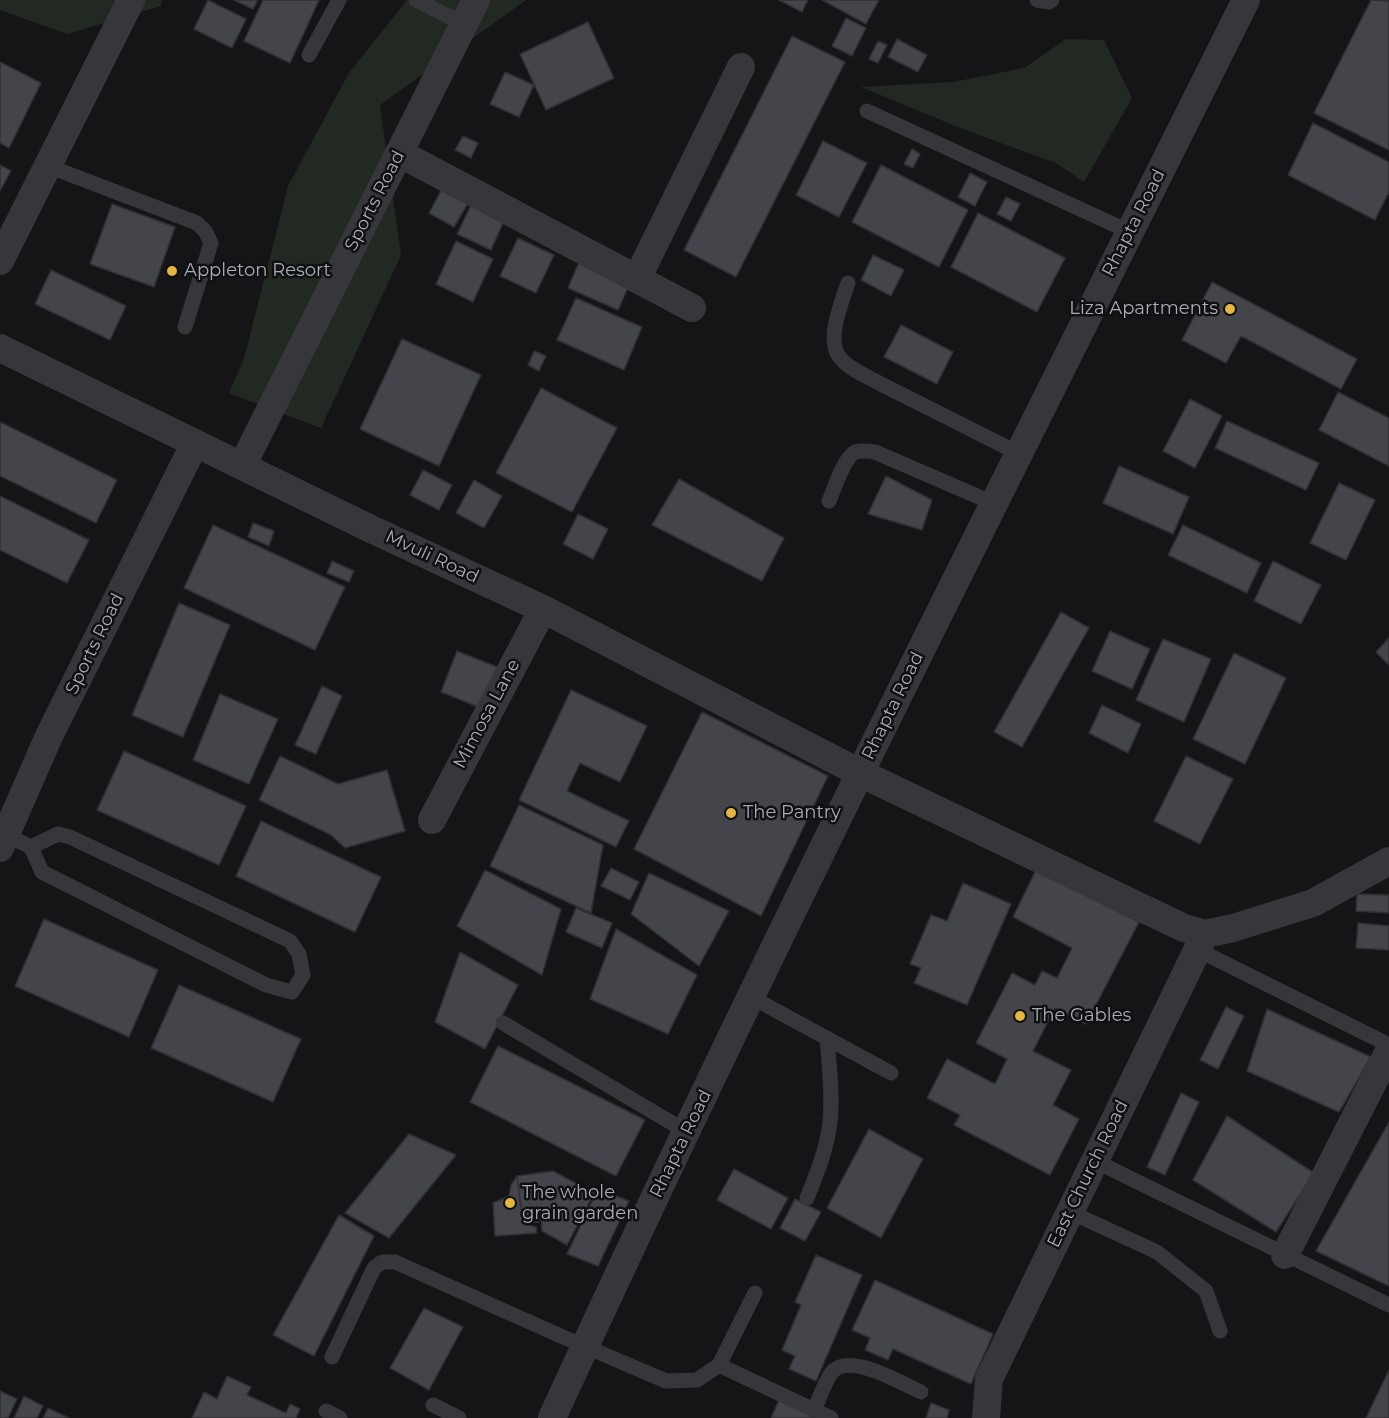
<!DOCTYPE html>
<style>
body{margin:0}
canvas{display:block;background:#151517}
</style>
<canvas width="1389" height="1418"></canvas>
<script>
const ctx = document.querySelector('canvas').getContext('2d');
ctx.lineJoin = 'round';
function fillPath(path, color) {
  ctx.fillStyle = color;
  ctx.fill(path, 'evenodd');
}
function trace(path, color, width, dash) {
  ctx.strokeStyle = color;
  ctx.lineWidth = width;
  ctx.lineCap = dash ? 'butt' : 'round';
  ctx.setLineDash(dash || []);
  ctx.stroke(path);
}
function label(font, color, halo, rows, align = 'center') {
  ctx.font = font + ' Montserrat,sans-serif';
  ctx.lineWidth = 5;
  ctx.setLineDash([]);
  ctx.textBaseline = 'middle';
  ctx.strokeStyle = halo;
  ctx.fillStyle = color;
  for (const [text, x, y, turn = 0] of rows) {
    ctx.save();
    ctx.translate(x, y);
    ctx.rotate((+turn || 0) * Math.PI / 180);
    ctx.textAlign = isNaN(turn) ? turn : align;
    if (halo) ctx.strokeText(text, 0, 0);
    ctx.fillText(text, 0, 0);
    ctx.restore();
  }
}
fillPath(new Path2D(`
 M0,0H161V6L67,34L0,10Z
 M407,0H526L380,105L401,255L321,428L229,393L244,359L288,186L349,73Z
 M1066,39L1104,40L1132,98L1084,182L1056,163L960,128L861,87L953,82L1024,68Z`), '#222923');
const building = new Path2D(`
 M208,0L246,19L232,48L194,29Z
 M234,0H258L253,9Z
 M263,0H319L290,63L244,41Z
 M779,0H808L802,12Z
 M822,0H879L866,24Z
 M1371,0L1389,1V150L1314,113Z
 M846,18L866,28L852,56L832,46Z
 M588,22L614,78L546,110L520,54Z
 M792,36L845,62L736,277L684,250Z
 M897,39L927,55L918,72L888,57Z
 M878,41L887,45L878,63L869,59Z
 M0,62L41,83L9,148L0,143Z
 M505,72L534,85L519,117L490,104Z
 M1313,123L1389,162V192L1375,220L1288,175Z
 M463,136L478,143L471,158L455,150Z
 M823,141L867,163L839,217L796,195Z
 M912,149L920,154L913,168L904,164Z
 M0,165L11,171L0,191Z
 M881,165L968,210L939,267L852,222Z
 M970,173L987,182L975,206L958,197Z
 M442,189L468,203L454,227L429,213Z
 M1006,197L1020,204L1011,221L997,214Z
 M473,201L506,216L491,250L457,234Z
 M112,204L175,227L154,287L90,264Z
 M978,213L1065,258L1037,312L951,267Z
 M518,238L554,255L536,293L500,276Z
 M456,241L493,259L473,302L436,284Z
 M873,255L904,270L891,296L861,280Z
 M579,262L630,283L618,310L568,288Z
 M51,270L126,306L110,340L35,304Z
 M1212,282L1357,359L1341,389L1241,336L1226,363L1182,340Z
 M576,298L642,327L624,370L557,340Z
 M901,325L953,352L937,384L884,357Z
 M402,339L481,375L439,466L360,429Z
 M534,351L546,356L539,371L528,365Z
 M541,388L617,428L572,512L496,473Z
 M1338,392L1389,418V466L1319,430Z
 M1190,399L1222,416L1195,468L1163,451Z
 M1227,421L1319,463L1306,490L1215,448Z
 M0,422L117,480L96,523L0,476Z
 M1119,466L1189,497L1173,534L1103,503Z
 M423,470L452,485L439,510L410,495Z
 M886,476L932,500L922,530L868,514Z
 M679,479L784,538L762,581L652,525Z
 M474,480L502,496L484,528L456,513Z
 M1339,483L1375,500L1346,560L1310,543Z
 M0,496L89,540L67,583L0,550Z
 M578,514L608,529L593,559L563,544Z
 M253,523L274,531L269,546L248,537Z
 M213,525L345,587L315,650L184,588Z
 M1183,525L1261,563L1247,593L1168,555Z
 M332,561L354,571L349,582L327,573Z
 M1273,561L1321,585L1301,624L1254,601Z
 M179,603L230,625L183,737L132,715Z
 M1061,612L1089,628L1022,747L994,732Z
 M1110,631L1150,649L1132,689L1092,671Z
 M1389,638V665L1376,652Z
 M1163,639L1211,659L1184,722L1136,700Z
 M457,651L497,667L481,708L441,692Z
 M1234,653L1286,678L1245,764L1193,739Z
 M322,686L342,696L316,754L295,745Z
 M571,690L647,726L620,782L580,763L567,791L629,821L616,847L519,800Z
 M220,694L278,719L249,784L193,760Z
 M1102,705L1141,724L1128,753L1089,733Z
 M702,712L828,776L761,916L634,849Z
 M124,751L246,806L219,865L97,810Z
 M280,756L338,784L387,770L405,831L345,848L331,835L259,800Z
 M1186,756L1233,779L1200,844L1154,821Z
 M519,805L603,845L591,913L490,866Z
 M261,821L381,877L355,932L236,876Z
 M611,868L639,882L630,900L601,886Z
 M485,870L561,909L542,975L457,926Z
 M1036,870L1139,922L1086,1024L1055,1008L1033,1051L1071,1070L1053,1105L1079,1119L1050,1175L954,1125L960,1115L927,1098L947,1059L995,1084L1007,1059L976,1043L1012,973L1035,985L1042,971L1057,978L1072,948L1013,917Z
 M649,873L729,911L699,966L631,914Z
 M963,883L1011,904L967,1005L914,983L921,968L910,964L931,915L947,921Z
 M1357,894L1389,895V913L1356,911Z
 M576,908L612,923L602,948L566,932Z
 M44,919L158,970L129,1037L15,986Z
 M1358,923L1389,926V950L1356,948Z
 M616,929L697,975L668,1034L590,999Z
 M460,952L518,985L485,1049L435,1022Z
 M179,985L301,1039L273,1102L151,1048Z
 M1226,1007L1244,1016L1218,1069L1200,1060Z
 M1267,1009L1371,1057L1339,1112L1247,1071Z
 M498,1046L645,1120L616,1176L470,1102Z
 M1181,1093L1199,1102L1165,1175L1147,1167Z
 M1227,1116L1314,1173L1276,1232L1193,1180Z
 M1389,1122V1286L1316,1251Z
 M869,1129L923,1159L881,1238L827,1208Z
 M409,1134L456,1155L389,1238L345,1213Z
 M734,1169L788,1198L771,1229L717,1200Z
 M553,1171L594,1193L567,1245L542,1231L541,1208L537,1210L539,1222L523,1223L517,1176Z
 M517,1176L523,1223L536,1227L537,1233L495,1236L493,1203L509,1196L511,1185Z
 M598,1189L629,1201L598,1266L567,1254Z
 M795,1199L821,1212L805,1241L780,1228Z
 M339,1215L374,1236L314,1356L273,1335Z
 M816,1255L862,1275L816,1381L789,1369L795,1356L782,1350L801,1305L795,1302Z
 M875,1280L993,1334L971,1384L893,1349L888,1360L865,1350L870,1338L852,1330Z
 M424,1308L463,1327L429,1390L390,1368Z
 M1389,1370V1418H1366Z
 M227,1376L251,1387L247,1395L286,1413L290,1404L300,1409L296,1418H192L204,1392L217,1399Z
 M0,1391L17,1399L8,1418H0Z
 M24,1396L43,1406L37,1418H14Z
 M780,1398L822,1418H771Z
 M931,1403L949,1410L947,1418H926Z
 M48,1408L69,1418H43Z`);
fillPath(building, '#44454a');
trace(building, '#302f33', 1.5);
trace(new Path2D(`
 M416,0L464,24
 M1037,0L1049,2L1052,0
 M309,55L339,0
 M867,111L1130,232
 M48,166L197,223L205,231L211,243L185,327
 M848,283C842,301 828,335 837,353C844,367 866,376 879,383L1018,453
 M829,501C834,489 844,458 855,452C862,450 869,451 875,452L993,503
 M6,835L31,847L42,872L266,985L292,992L303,975L299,954L290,941L70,837L58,834L31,847
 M1198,950L1389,1045
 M751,997L891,1073
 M503,1023L687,1132
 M1095,1161L1389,1305
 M807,1198C817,1173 827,1149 830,1122C833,1094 829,1066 827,1038
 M1070,1212L1157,1252L1206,1291L1220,1331
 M332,1357L374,1268L382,1262H395L563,1337L666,1381L697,1380L719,1365L755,1293
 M719,1365L831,1418
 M433,1405L459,1418
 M814,1410C819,1400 826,1378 833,1371C851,1353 901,1383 921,1392
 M326,1411L340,1418`), '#37373b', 15);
trace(new Path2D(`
 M399,153L692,308
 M0,261L131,0
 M637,279L741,67
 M0,348L371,529L543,609L860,773L1184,928L1205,934L1233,928L1313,903L1389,861
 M242,466L476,0
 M432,820L543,609
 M0,848L49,736L195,443
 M1285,1255L1389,1051
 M552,1418C771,940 1011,471 1246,0
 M986,1418L989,1379L1205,934`), '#37373b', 28);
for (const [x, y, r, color] of [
 [172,271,6,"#e1b643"],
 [1230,309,6,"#e1b643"],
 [731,813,6,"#e1b643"],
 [1020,1016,6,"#e1b643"],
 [510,1203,6,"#e1b643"]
]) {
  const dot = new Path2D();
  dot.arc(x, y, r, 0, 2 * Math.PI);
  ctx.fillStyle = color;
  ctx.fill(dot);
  trace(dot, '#101012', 2);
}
label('18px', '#a8acb6', '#101012', [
 ["Sports Road",375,201,-63],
 ["Rhapta Road",1134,223,-63],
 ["Mvuli Road",432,557,25],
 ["Sports Road",95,644,-64],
 ["Rhapta Road",893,706,-64],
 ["Mimosa Lane",487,714,-62],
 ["Rhapta Road",681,1144,-64],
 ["East Church Road",1088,1174,-64]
]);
label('18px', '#a8acb6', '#101012', [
 ["Appleton Resort",184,271],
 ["Liza Apartments",1218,309,"right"],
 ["The Pantry",743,813],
 ["The Gables",1032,1016],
 ["The whole",522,1193],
 ["grain garden",522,1214]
], 'left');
</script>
